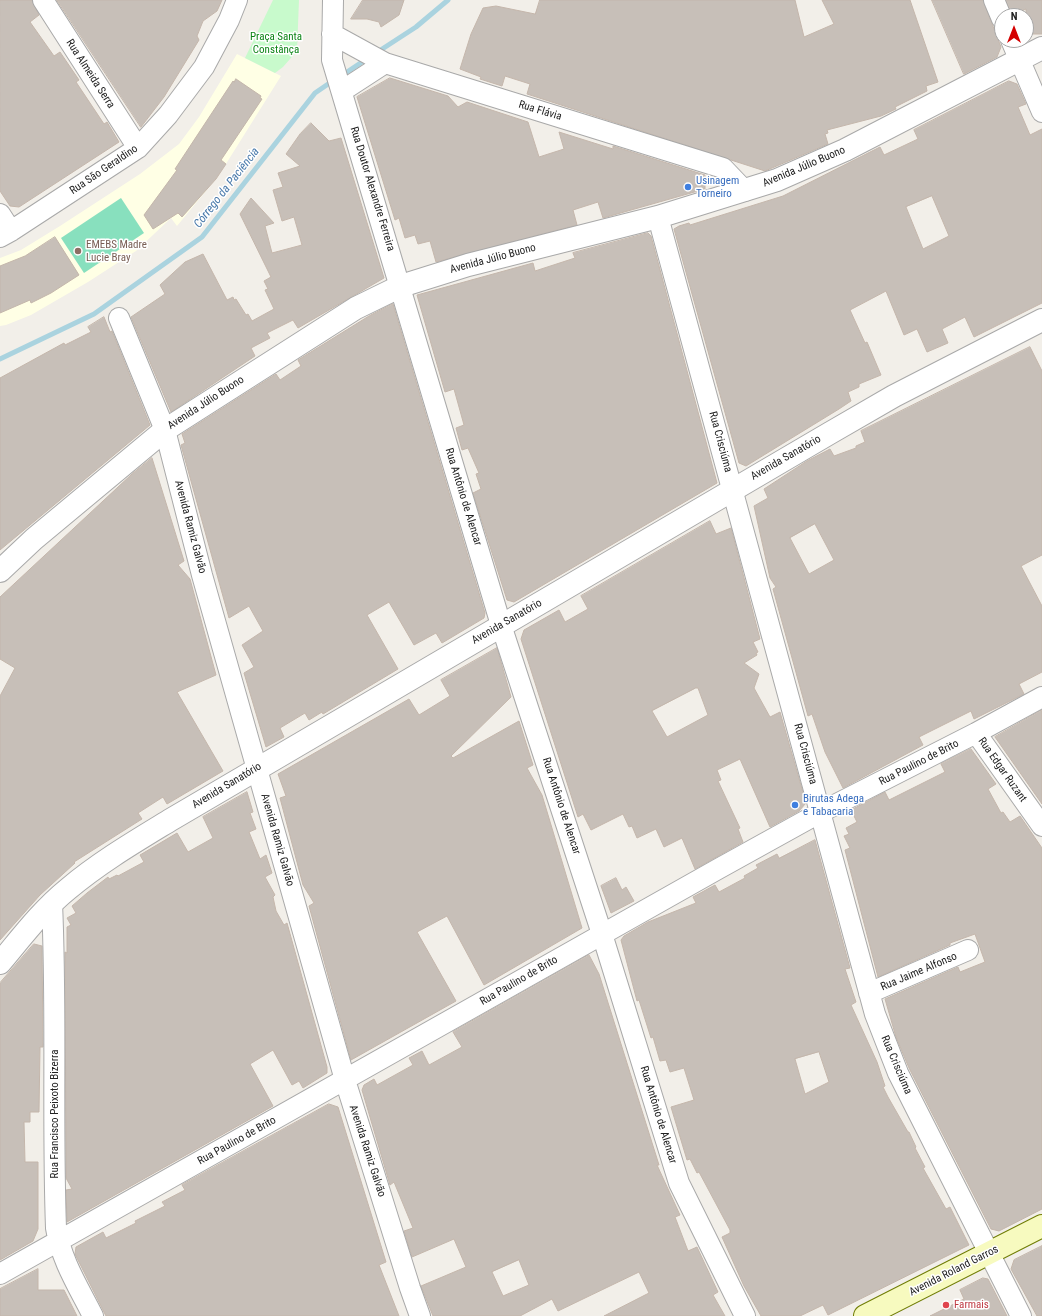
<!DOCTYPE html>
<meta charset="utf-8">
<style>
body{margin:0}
#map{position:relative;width:1042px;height:1316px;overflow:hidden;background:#f2efe9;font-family:"Roboto Condensed",sans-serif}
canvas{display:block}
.north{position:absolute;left:994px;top:8px;width:40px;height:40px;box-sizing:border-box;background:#fff;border:1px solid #a7a7a7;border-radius:50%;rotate:0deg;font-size:11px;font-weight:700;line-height:16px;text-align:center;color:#222}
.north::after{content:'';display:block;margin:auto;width:14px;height:18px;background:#d40000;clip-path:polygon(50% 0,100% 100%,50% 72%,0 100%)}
</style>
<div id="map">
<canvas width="1042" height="1316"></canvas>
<div class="north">N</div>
</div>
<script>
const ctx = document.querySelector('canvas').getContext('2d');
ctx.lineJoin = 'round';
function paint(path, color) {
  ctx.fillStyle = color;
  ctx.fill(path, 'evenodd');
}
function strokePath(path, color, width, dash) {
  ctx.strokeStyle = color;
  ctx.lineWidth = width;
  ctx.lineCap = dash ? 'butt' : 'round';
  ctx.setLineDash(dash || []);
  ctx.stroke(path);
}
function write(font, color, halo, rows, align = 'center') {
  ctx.font = font + ' "Roboto Condensed",sans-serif';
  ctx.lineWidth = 3;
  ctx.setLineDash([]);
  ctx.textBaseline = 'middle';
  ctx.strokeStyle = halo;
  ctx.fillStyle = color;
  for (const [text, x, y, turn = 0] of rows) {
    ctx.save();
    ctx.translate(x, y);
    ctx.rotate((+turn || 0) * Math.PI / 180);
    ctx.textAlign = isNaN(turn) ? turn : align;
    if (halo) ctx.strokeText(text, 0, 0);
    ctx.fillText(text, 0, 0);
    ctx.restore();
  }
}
paint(new Path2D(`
 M237,54L281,76L219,175L177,226L171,218L136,251L88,282L31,315L6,325L0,326V258L21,250L60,226L140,174L179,144L199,117Z`), '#ffffe5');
paint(new Path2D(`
 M273,0H299L297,51L283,67L275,73L245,58Z`), '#c8facc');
paint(new Path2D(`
 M121,198L144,233L84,273L61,238Z`), '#88e0be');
strokePath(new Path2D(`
 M376,53L416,27L448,0
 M341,76L368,58
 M0,359L94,314L202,237L315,93L334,80`), '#aad3df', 5);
const building = new Path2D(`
 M0,0H32L39,15L30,22L54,56L60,52L79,80L76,82L104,124L107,122L119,142L19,207L10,206L0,191Z
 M57,0H222L217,11L203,21L197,36L199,40L164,97L141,127Z
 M363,0H404L399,15L381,27L379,22L367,19H351Z
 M540,0H795L804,37L834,24L822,0H910L938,82L926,86L927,91L895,107L896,109L881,116L827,130L828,133L825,134L828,144L765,171L527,94L530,84L505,76L502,86L480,79L481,77L460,69L471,34L483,8L496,6L535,14Z
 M932,0H983L1001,47L997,57L964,74Z
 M1006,0H1042V34H1026V9L1013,15Z
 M390,78L448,96L458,107L467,102L528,122L539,157L564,149L559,132L613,149V146L705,175V189L603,218L598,202L573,210L577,225L436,262L430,241L418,244L415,235L405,238L399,218L395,220L357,97Z
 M236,79L261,96L260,98L262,99L221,160L226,164L216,179L182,217L178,213L153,229L144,215L177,170L175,169L233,81L234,82Z
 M1009,81L1017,84L1026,104L1018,107L1030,135L1042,129V303L974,337L965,317L942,329L948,343L927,352L917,329L904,335L886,291L850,310L865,343L867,342L881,375L859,384V387L848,392L851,401L839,409L746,466L739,463L674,229L679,226L689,223L690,225L783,196L880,147L884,155L918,139L914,130ZM932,196L949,236L923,249L906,207Z
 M311,123L329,141L341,138L384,278L298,328L293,320L267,333L270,338L251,348L255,356L171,412L131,317L165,294L160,285L185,262L203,254L227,300L233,297L234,300L236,299L246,315L248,314L252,321L274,309L265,290L268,289L264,281L271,277L240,214L251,198L274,223L265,226L272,253L302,245L294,217L282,221L273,190L283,187L278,173L300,166L286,154L300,134Z
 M648,233L651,236L717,483L514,602L507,600L473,493L481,489L476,474L479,473L468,448L462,450L456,428L464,425L454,389L445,392L417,295L533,263L535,271L575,258L573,253Z
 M55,237L79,275L51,293L31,303L30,300L0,313V266L25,256Z
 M393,304L456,516L485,613L484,618L442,643L436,633L414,645L389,602L367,615L398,669L323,714L322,712L309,720L305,713L280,728L284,737L266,747L244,673L254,667L242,645L263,631L249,606L229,618L181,445L185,443L182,434L276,374L280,380L301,366L298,360L369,316Z
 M104,317L110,332L112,331L150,425L0,550V378L64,343L65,345L91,332L88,327Z
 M1030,347L1042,371V555L1021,566L1042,606V672L1019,684L1024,694L974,719L971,711L919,737L923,745L843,788L825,752L812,714L808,716L773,589L776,587L770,578L754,506L768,498L764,489L807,461L830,449L834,456L856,448V446L865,442L861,431ZM815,524L834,560L809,574L790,538Z
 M152,458L184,561L178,565L190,579L216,675L177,692L223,771L167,804L163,797L138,813L142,819L74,862L75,863L40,895L0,940V696L15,668L0,659V597L132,474Z
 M710,521L716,534L731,528L760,639L753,642L758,652L756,653L757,655L744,663L759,674L754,688L770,717L780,712L806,803L799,811L770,827L740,759L717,770L721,780L718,781L740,828L738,829L743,842L695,869L682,838L664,847L656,829L637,838L632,826L629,827L623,814L591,830L583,814L578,817L521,639L524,630L559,610L565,622L588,609L581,596ZM696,688H698L708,715L667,737L652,711Z
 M497,648L511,697L451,756L453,758L519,721L533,765L527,768L542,795L582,928L484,985L447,916L417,932L456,1001L351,1060L309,906L314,903L303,885L280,798L286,796L278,774L409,699L419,715L450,696L441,680Z
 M1042,710V804L995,737Z
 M971,749L996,784L988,789L1001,813L1003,812L1010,822L1020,816L1042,848V1209L999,1231L991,1229L909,1068L896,1037L885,999L958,967L960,972L985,962L975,934L950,943V945L878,977L845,850L850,848L844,836L849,834L846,828L857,822L851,810L885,792L889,800L945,772L941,764Z
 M247,792L253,812L250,813L256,829L249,832L260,859L266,855L272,873L265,877L275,895L273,897L276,911L284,925L287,923L327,1067V1073L303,1088L299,1081L292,1085L273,1050L250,1064L273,1106L67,1222L66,1190L72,1189L66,1178L65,952L67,953V927L71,925L67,918L76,913L72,906L87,893L108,877L109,879L117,875L118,876L144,862L140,855L177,833L188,852L213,838L203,817Z
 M815,840L850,968L845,969L856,1002L851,1005L877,1062L885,1086L883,1087L888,1097L908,1132H909L916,1147L915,1148L925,1167L923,1168L946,1209L950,1207L969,1245L828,1315L823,1305L800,1316H761L744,1286L722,1237L730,1233V1230L699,1172L697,1173L690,1159L687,1160L671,1107L694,1100L684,1068L670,1072L666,1060L660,1061L653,1037L651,1038L639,1000L637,1001L621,940L624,936L648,922L696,903L693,897L715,885L719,892L745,878L744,876L758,868L756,865L777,854L779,858ZM819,1052L829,1082L805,1094L795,1059Z
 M616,878L622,890L626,887L634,901L611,913L601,886Z
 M34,944L42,946L43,1047H40L39,1112H30V1122H24L25,1162H38V1229L33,1241L0,1260V983Z
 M589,955L599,974L659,1165H657L680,1215L675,1217L688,1251L697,1247L718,1292L713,1295L725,1316H604L649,1293L639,1272L558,1311L552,1299L520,1316H433L421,1286L466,1267L454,1239L412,1257L404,1231L413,1228L394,1182L390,1185L362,1090L364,1085L374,1079L377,1085L413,1065L409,1058L422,1051L429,1065L462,1047L453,1032ZM519,1260L529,1285L503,1296L492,1272Z
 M329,1104L338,1107L386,1262L379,1265L399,1316H106L75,1254L76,1247L103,1232L106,1238L136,1223L135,1221L165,1206L162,1202L185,1190L182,1185Z
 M1042,1246V1316H1037L1011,1269L1014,1260Z
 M38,1269V1290H64L77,1316H0V1289Z
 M983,1278L988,1279L1007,1316H930L964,1299L960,1290Z`);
paint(building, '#c7bfb8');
strokePath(building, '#c4b6ab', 1);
const minor = new Path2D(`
 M43,0L138,148
 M333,0L332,60L501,625L602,934L679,1183L745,1316
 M994,0L1002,19
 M332,34L385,63L723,168L745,191
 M1011,40L1042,112
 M342,91L385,63
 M0,214L11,231
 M658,217L875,1014L898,1073L1021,1316
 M0,237L11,231L138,148L168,115L204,67L229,20L237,0
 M119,318L165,430L202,575L345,1080L410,1288L420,1316
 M976,733L1042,826
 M52,903C57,1012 52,1120 56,1228C61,1260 79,1288 93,1316
 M869,993L968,950
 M0,1274L718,869L821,812L976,733L1042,697`);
const tertiary = new Path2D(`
 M0,571L34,539L165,430L356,308L401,286L468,265L658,217L777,180L845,150L1042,48
 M0,963C21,938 42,910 68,889C100,862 136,841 172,819L830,433L894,396L1042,320`);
const secondary = new Path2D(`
 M865,1316L1042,1226`);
strokePath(minor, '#a9a9a9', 22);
strokePath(tertiary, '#a9a9a9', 24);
strokePath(secondary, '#707d05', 24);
strokePath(minor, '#fff', 20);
strokePath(tertiary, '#fff', 22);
strokePath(secondary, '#f7fabf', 22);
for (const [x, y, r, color] of [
 [688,187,4,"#3f7fe0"],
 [78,251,4,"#8d6e63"],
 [795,805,4,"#3f7fe0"],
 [946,1305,4,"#e0444e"]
]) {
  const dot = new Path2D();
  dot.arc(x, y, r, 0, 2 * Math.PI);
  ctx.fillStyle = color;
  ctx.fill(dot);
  strokePath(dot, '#fff', 1.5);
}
write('11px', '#0c8416', '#fff', [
 ["Praça Santa",276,37],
 ["Constânça",276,50]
]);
write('11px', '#222', '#fff', [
 ["Rua Almeida Serra",90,74,57],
 ["Rua Flávia",540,111,17],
 ["Avenida Júlio Buono",804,167,-23],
 ["Rua São Geraldino",104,170,-34],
 ["Rua Doutor Alexandre Ferreira",372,189,73],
 ["Avenida Júlio Buono",493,259,-15],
 ["Avenida Júlio Buono",206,403,-33],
 ["Rua Crisciúma",720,442,75],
 ["Avenida Sanatório",786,458,-30],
 ["Rua Antônio de Alencar",463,497,73],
 ["Avenida Ramiz Galvão",190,527,75],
 ["Avenida Sanatório",507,622,-30],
 ["Rua Crisciúma",805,754,75],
 ["Rua Paulino de Brito",919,763,-27],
 ["Rua Edgar Ruzant",1002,770,55],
 ["Avenida Sanatório",227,786,-31],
 ["Rua Antônio de Alencar",561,806,72],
 ["Avenida Ramiz Galvão",277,840,74],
 ["Rua Jaime Alfonso",919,972,-23],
 ["Rua Paulino de Brito",519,981,-30],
 ["Rua Crisciúma",896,1065,67],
 ["Rua Francisco Peixoto Bizerra",55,1114,-90],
 ["Rua Antônio de Alencar",658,1115,73],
 ["Rua Paulino de Brito",237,1141,-29],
 ["Avenida Ramiz Galvão",367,1151,72],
 ["Avenida Roland Garros",954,1271,-27]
]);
write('11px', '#366cbe', '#fff', [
 ["Usinagem",696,181],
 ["Torneiro",696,194],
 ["Birutas Adega",803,799],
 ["e Tabacaria",803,812]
], 'left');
write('11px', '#785e54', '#fff', [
 ["EMEBS Madre",86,245],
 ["Lucie Bray",86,258]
], 'left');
write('11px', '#be3a42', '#fff', [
 ["Farmais",954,1305]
], 'left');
write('italic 12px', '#4a7aab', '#fff', [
 ["Córrego da Paciência",227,188,-52]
]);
</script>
